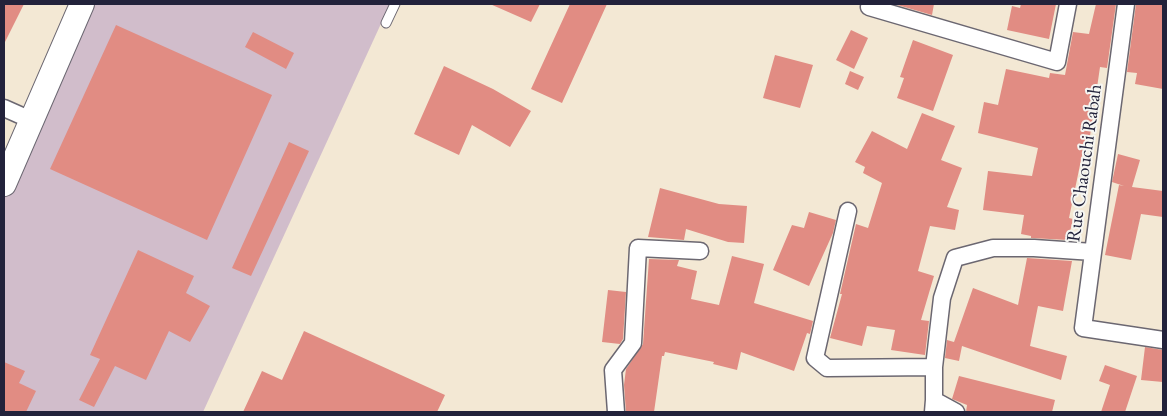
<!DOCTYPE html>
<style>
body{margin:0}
#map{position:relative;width:1167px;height:416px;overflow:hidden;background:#f3e8d4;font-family:"EB Garamond",serif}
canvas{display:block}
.frame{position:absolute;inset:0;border:5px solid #22223b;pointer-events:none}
</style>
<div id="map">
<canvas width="1167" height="416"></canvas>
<div class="frame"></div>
</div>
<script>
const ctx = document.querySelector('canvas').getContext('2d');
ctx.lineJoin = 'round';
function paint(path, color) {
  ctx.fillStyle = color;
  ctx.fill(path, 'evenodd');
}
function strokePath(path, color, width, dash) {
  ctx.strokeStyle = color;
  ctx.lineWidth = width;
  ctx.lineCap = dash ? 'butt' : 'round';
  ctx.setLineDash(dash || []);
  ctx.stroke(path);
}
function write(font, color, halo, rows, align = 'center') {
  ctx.font = font + ' "EB Garamond",serif';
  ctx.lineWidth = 4;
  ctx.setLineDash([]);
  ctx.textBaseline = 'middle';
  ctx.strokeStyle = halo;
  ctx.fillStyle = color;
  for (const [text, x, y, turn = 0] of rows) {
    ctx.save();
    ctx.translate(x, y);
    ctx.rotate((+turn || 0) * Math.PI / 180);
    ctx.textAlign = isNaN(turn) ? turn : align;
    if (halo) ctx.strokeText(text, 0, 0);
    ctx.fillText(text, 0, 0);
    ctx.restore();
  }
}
paint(new Path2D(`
 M89,4H390L203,412H4V192Z`), '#d1bdcb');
paint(new Path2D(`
 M4,4H24L4,44Z
 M490,4H540L531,22Z
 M570,4H607L562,103L531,89Z
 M894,4H934L932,15Z
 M1021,4H1056L1049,39L1007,30L1012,6L1020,8Z
 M1096,4H1116L1107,68L1100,67L1090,136H1086L1069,218L1073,219L1068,240L1031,238V236L1021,234L1024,215L983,210L988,171L1032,176L1038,148L978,133L984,102L998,105L1006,69L1049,78L1050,73L1065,75L1073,32L1089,34Z
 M1136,4H1163V89L1135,84L1137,73L1127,72Z
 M116,25L272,95L207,240L50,169Z
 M851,30L868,38L854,69L836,60Z
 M253,32L294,53L286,69L245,47Z
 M913,40L953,55L933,111L897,98L904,78L900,77Z
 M775,55L813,65L800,108L763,98Z
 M444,66L493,89L531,111L510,147L472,125L459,155L414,134Z
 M850,71L864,77L858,90L845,84Z
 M922,113L955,126L941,160L962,168L947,207L959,210L955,230L930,226L918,271L934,276L921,320L929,321L925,355L891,350L895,330L867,326L862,346L830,338L842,294H840L856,224L868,228L882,183L863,173L865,167L855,162L872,131L907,149Z
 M289,142L309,151L251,276L232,268Z
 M1118,154L1140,160L1132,187L1163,191V217L1141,214L1131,260L1105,255L1119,185L1124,186L1112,182Z
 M660,188L719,204L747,206L744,243L728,242L686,229L684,240L648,237Z
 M809,212L836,220L833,233L809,286L773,270L792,225L804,228Z
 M138,250L194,276L186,293L210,306L190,342L169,331L146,380L115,366L94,407L79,400L100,359L90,355Z
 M732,256L764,264L754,303L813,321L810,334L807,333L794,371L741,352L737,370L713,364L714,362L665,352L664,356H662L654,412H626L624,385L626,369L643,344L649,259L679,260L677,266L697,271L691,299L719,305Z
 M1027,258L1072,261L1063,311L1038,306L1030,346L1067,356L1061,380L962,346L959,361L945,358L947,340L954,342L973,288L1018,305Z
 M608,290L626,292L623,339L620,344L602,342Z
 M304,331L445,395L437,412H243L262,371L282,380Z
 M1145,347L1163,350V382L1141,380Z
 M4,362L25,371L19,383L36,391L26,412H4Z
 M1105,365L1137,376L1125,412H1101L1110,385L1099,381Z
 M959,376L1055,400L1052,412H966L967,405L952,399Z`), '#e18c83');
const service = new Path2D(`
 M386,23L395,4`);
const minor = new Path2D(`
 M1126,4L1083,328L1163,340
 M869,7L1057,62L1068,4
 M4,108L31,120
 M848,211L815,358L827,368L934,367V400
 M934,367L942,298L955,258L993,248H1034L1093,252
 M616,412L613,370L633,343L638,248L700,251
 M933,412L934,400L956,412`);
const secondary = new Path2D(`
 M4,184L82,4`);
strokePath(service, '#6b6771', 11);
strokePath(minor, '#6b6771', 19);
strokePath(secondary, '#6b6771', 26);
strokePath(service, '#fff', 9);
strokePath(minor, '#fff', 16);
strokePath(secondary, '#fff', 24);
write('19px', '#22223b', '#f6f6f2', [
 ["Rue Chaouchi Rabah",1085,163,-82]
]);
</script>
